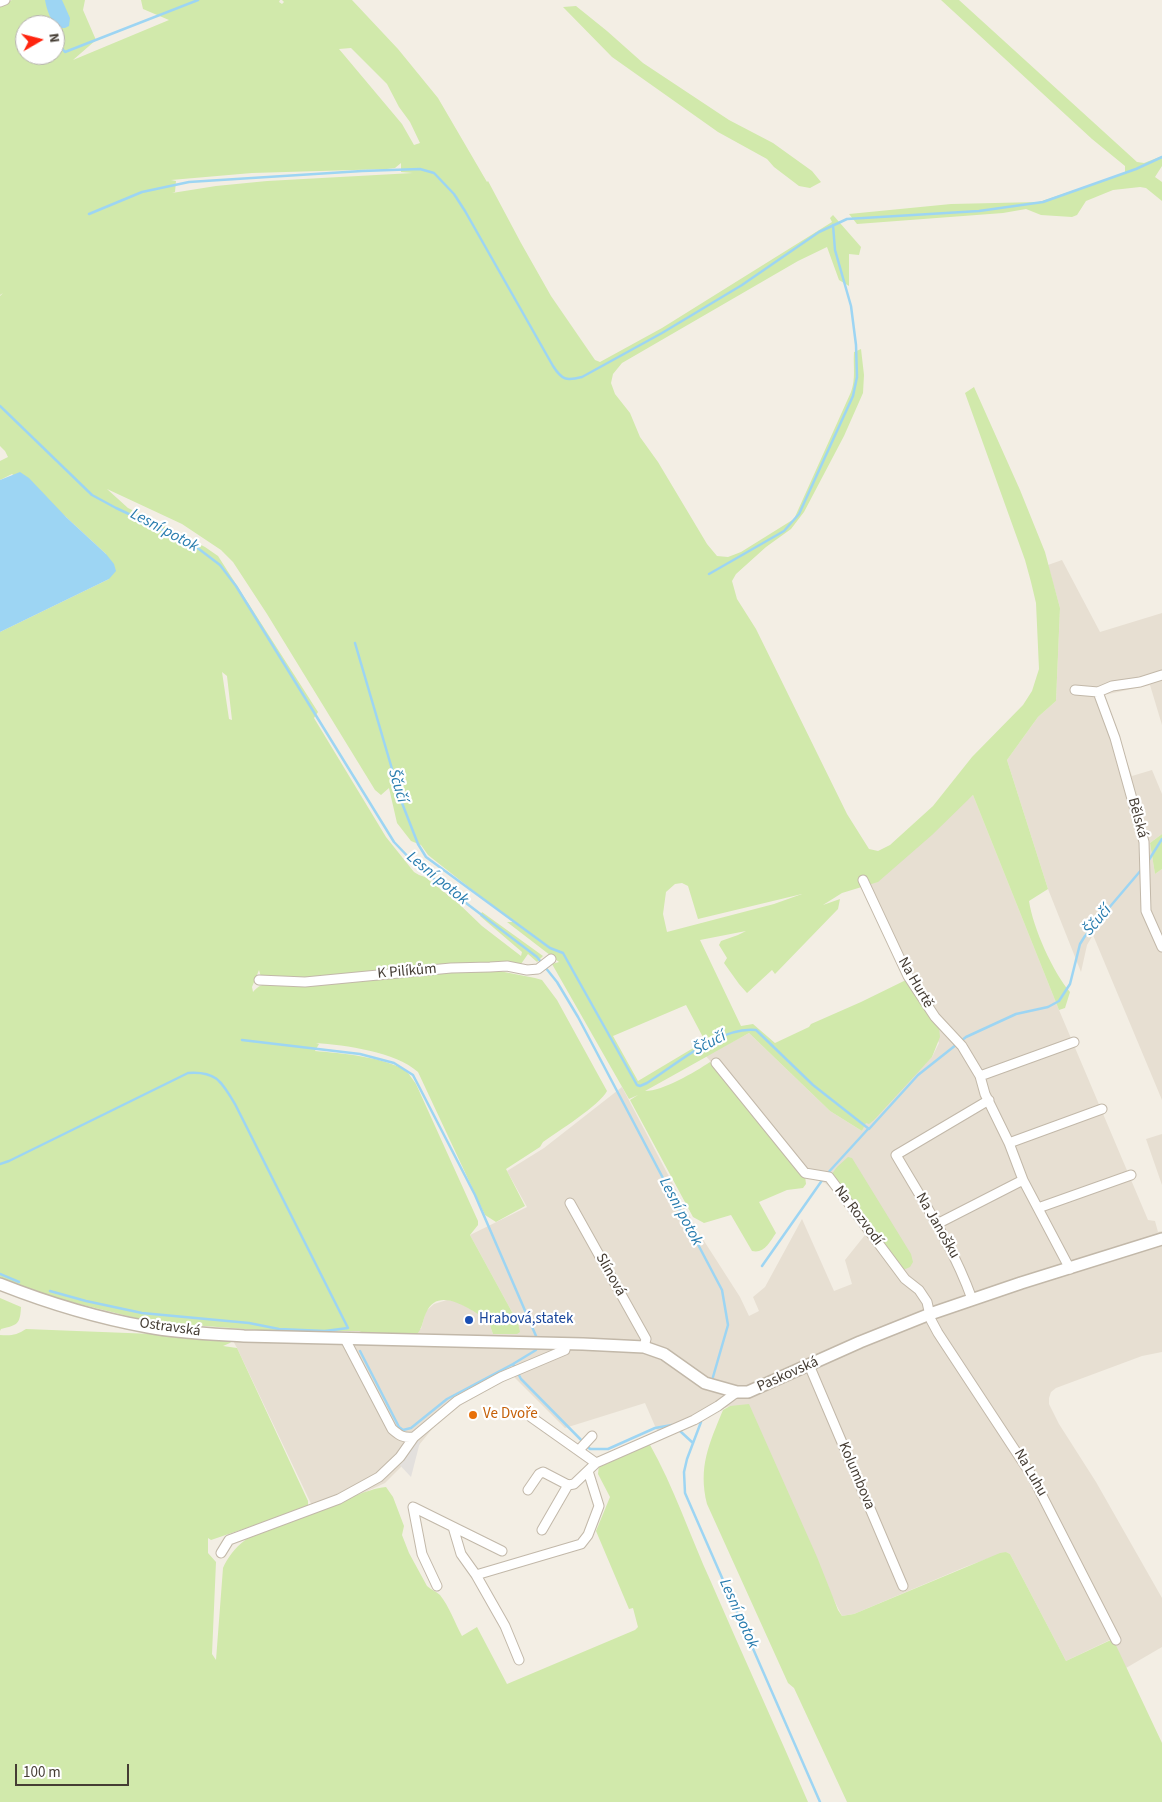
<!DOCTYPE html>
<meta charset="utf-8">
<style>
body{margin:0}
#map{position:relative;width:1162px;height:1802px;overflow:hidden;background:#f3eee4;font-family:"Source Sans 3",sans-serif}
canvas{display:block}
.north{position:absolute;left:15px;top:15px;width:50px;height:50px;box-sizing:border-box;background:#fff;border:1px solid #b5b1ae;border-radius:50%;rotate:82deg;font-size:14px;font-weight:700;line-height:20px;text-align:center;color:#453d34}
.north::after{content:'';display:block;margin:auto;width:18px;height:22px;background:#ff250f;clip-path:polygon(50% 0,100% 100%,50% 72%,0 100%)}
.scale{position:absolute;left:15px;top:1764px;width:114px;height:22px;box-sizing:border-box;border:2px solid #453d34;border-top:0;padding-left:6px;font-size:15px;line-height:18px;white-space:nowrap;color:#453d34;-webkit-text-stroke:4px #fff;paint-order:stroke}
</style>
<div id="map">
<canvas width="1162" height="1802"></canvas>
<div class="north">N</div>
<div class="scale">100 m</div>
</div>
<script>
const ctx = document.querySelector('canvas').getContext('2d');
ctx.lineJoin = 'round';
function paint(path, color) {
  ctx.fillStyle = color;
  ctx.fill(path, 'evenodd');
}
function strokePath(path, color, width, dash) {
  ctx.strokeStyle = color;
  ctx.lineWidth = width;
  ctx.lineCap = dash ? 'butt' : 'round';
  ctx.setLineDash(dash || []);
  ctx.stroke(path);
}
function write(font, color, halo, rows, align = 'center') {
  ctx.font = font + ' "Source Sans 3",sans-serif';
  ctx.lineWidth = 4.5;
  ctx.setLineDash([]);
  ctx.textBaseline = 'middle';
  ctx.strokeStyle = halo;
  ctx.fillStyle = color;
  for (const [text, x, y, turn = 0] of rows) {
    ctx.save();
    ctx.translate(x, y);
    ctx.rotate((+turn || 0) * Math.PI / 180);
    ctx.textAlign = isNaN(turn) ? turn : align;
    if (halo) ctx.strokeText(text, 0, 0);
    ctx.fillText(text, 0, 0);
    ctx.restore();
  }
}
paint(new Path2D(`
 M1062,560L1100,632L1162,613V725L1150,685L1104,695L1132,776L1152,770L1162,794V834L1150,843L1155,874L1162,869V1100L1093,935L1087,945L1081,972L1048,889L1007,760L1038,717L1056,701L1060,608L1048,565Z
 M973,795L1059,1010L1148,1220L1155,1221L1158,1232L1162,1231V1352L1142,1356L1056,1388L1051,1392L1049,1398V1404L1059,1424L1096,1482L1162,1598V1647L1126,1668L1112,1639L1066,1661L1010,1554L1006,1552L965,1567L854,1614L842,1616L736,1406H730L658,1433L645,1403L565,1428L513,1376L461,1405L437,1423L401,1467L385,1483L359,1495L315,1512L237,1348L226,1328L271,1331L345,1332L421,1329L426,1311L434,1304L447,1300L456,1301L472,1310L488,1320L493,1334H501L518,1323L470,1235L527,1207L507,1171L544,1148L622,1087L697,1230L740,1297L749,1316L759,1311L753,1297L765,1287L802,1219L834,1291L852,1284L845,1260L865,1235L833,1190L825,1183L806,1177L706,1056L749,1033L830,1111L862,1131L866,1122L932,1057L939,1043L862,887Z
 M1162,1134V1185L1146,1139Z`), '#e7dfd2');
paint(new Path2D(`
 M12,0H85L83,10L96,40L73,60L169,20L143,9L141,0H280L279,2L282,4L284,2L282,0H352L398,49L438,98L487,182L488,181L521,243L551,296L595,360L600,362L662,328L832,222L830,218L833,215L861,247L859,255L849,254V286L839,280L827,247L798,261L622,363L613,374L611,383L615,394L630,413L640,437L658,462L707,544L717,556L728,557L741,552L794,519L851,392C856,379 853,366 854,352L861,349L864,375L863,393L844,436L804,512L791,529L766,547L736,574L732,581L737,599L756,629L847,814L869,849L878,851L890,845L933,806L972,757L1023,705L1032,691L1039,669L1036,603L1031,582L1025,560L965,393L974,387L1020,490L1045,552L1060,608L1056,701L1038,717L1007,760L1048,889L1029,901C1033,928 1053,972 1070,992L1065,1008L1059,1010L973,795L932,835L878,882L842,893L823,905L840,899L838,909L775,974L772,970L747,993L739,984L724,963L727,958L719,945L721,941L738,935L746,931L700,940L741,1026L753,1024L775,1043L809,1027L811,1024L861,1002L908,979L939,1027L940,1037L932,1057L874,1120L869,1124L866,1123L862,1131L830,1111L749,1033C714,1052 680,1072 645,1091C663,1091 695,1072 710,1062L805,1176L806,1184L803,1188L787,1190L759,1202L776,1233C770,1242 764,1254 752,1251L731,1215L704,1223L693,1217L630,1100L638,1095L629,1099L552,964L559,962L507,922H513L428,855L421,845L411,841L397,823L389,788L381,795L375,790L267,614L233,562L221,550L182,524L107,489L128,508L205,547L218,556L318,712L314,718L386,837L414,872L419,875L425,877L458,903L482,926L521,956L522,952L480,916L482,912L543,956L537,962L528,954L521,964L480,963L306,980L261,977L259,970L252,987L253,992C260,984 265,983 276,984L277,986L281,984L489,969L535,978L542,980L557,1000L607,1091C600,1105 557,1132 543,1142L540,1147L506,1169L525,1206L496,1222L485,1215L418,1072C396,1052 345,1045 316,1043L319,1044L315,1051C339,1053 388,1057 407,1072C410,1075 413,1080 416,1084L478,1221V1225L470,1235L518,1323L520,1332L517,1334H493L488,1320C472,1311 438,1284 426,1313C422,1322 423,1328 416,1335L364,1333L359,1331H271L152,1322L47,1296L0,1277V632L109,579L106,554L66,517L12,474L0,480V461L8,457L5,451L0,446V296L3,293L0,295V5ZM25,25H55V55H25ZM351,48L387,84L399,107L410,122L420,143L414,145L402,124L339,49ZM401,163V172L413,173L267,181L216,186L172,193L175,192L176,181L171,180L252,173L387,169L395,168ZM222,672L227,676L232,720L229,719ZM682,883L688,886L698,919L802,894L774,904L667,932L663,914L666,892L675,884ZM686,1005L705,1041L638,1081L613,1036Z
 M941,0H959L1137,162L1144,163L1162,156V166L1155,177L1162,182V201L1146,188L1140,187L1113,190L1086,201L1077,215L1072,217L1041,215L1026,209L1003,213L857,224L849,214L951,204L1039,202L1125,173V166L1092,139Z
 M576,6L607,31L643,63L729,120L773,143L812,171L821,182L810,188L799,186L774,167L767,159L718,132L612,57L563,7Z
 M1162,834V869L1155,874L1150,843Z
 M848,1157L852,1158L911,1254L913,1262L910,1267L901,1271L831,1175L837,1167Z
 M0,1298L21,1307C20,1324 18,1325 1,1329L0,1331Z
 M26,1329L153,1334L232,1341L230,1343L223,1346L237,1348L308,1501V1507L211,1540L208,1538V1553L216,1562L212,1654L216,1660L223,1568C227,1558 236,1547 244,1541C263,1526 294,1521 317,1512C336,1504 366,1489 386,1487L393,1497L404,1526L402,1535L409,1553L427,1586C431,1590 436,1591 440,1595C449,1606 455,1623 462,1636L477,1627L507,1684L635,1630L638,1627L633,1608L629,1609L596,1531L610,1497L598,1474L599,1465L649,1443C674,1487 690,1536 711,1582C743,1656 776,1728 808,1802H0V1335C11,1336 17,1335 26,1329Z
 M749,1404L817,1557L838,1610L842,1616L854,1614L1000,1553L1006,1552L1010,1554L1066,1661L1113,1639L1162,1743V1802H847L794,1688L788,1683L707,1504C698,1467 709,1444 723,1410L730,1406Z`), '#d1e9ab');
paint(new Path2D(`
 M414,1437L420,1442L411,1477L396,1461Z`), '#e3e0dd');
paint(new Path2D(`
 M45,0H62L70,18L69,26L65,28H58C50,19 47,11 45,0Z
 M20,472L29,478L66,517L106,554L114,564L116,571L109,579L0,632V480Z`), '#9dd5f3');
strokePath(new Path2D(`
 M55,25L58,44L65,52L198,0
 M89,214L142,192L189,182L362,171L420,169L434,173L454,194L465,211L553,366C562,380 566,381 582,377L662,333L742,285L819,232L847,219L979,211L1043,202L1136,169L1162,157
 M0,406L92,495L116,508L191,543L220,565L236,586L394,842L416,865L537,957L557,982L578,1017L722,1290L728,1325L713,1377
 M709,574L784,531L799,514L853,396L857,377L856,345L851,306L835,250L833,225
 M355,643L402,803L418,844L426,857L550,948L563,953L637,1085L640,1086L647,1083C677,1064 720,1026 756,1030L813,1085L869,1129L918,1075L966,1037L1016,1014L1048,1007L1059,1001L1070,984L1080,944L1085,936L1142,869
 M1147,863L1162,839
 M242,1040L360,1054L394,1063L413,1075L475,1195L536,1336
 M0,1164L9,1161L188,1073C216,1071 221,1081 235,1104L348,1328L325,1331L279,1329L249,1323L142,1313L86,1301L50,1291
 M826,1175L868,1129
 M762,1266L823,1179
 M0,1274L19,1282
 M360,1351L399,1427L403,1430L411,1428L447,1399L513,1364L521,1379L590,1449H608L655,1428L672,1425
 M513,1364L536,1350
 M701,1422L687,1459L684,1472L685,1493L820,1802
 M680,1431L693,1443`), '#9dd5f3', 2.5);
const minor = new Path2D(`
 M0,2L5,0
 M1075,690L1098,692L1112,686L1140,682L1162,675
 M1098,692L1115,738L1144,842L1146,911L1162,947
 M863,880L908,976L935,1017L962,1046L980,1076L985,1094L1009,1143L1023,1180L1070,1269
 M259,980L305,982L451,968L490,967L507,966L527,970L538,969L551,959
 M716,1063L805,1173L829,1177L905,1279L919,1290L927,1302L931,1320L938,1333L1032,1476L1116,1640
 M980,1076L1074,1042
 M1009,1143L1102,1109
 M570,1203L646,1339L644,1347
 M1038,1208L1131,1175
 M937,1224L1023,1180
 M972,1299C953,1246 924,1203 896,1155L989,1100
 M345,1339L392,1429C400,1436 403,1438 414,1437L457,1401L501,1377L565,1350L566,1344
 M809,1365L903,1586
 M531,1417L596,1463
 M579,1450L592,1436
 M528,1490L539,1474L543,1472L568,1485
 M453,1527L461,1554L476,1575L505,1626L519,1660
 M542,1530L568,1485L574,1484L596,1463L694,1420L718,1406L737,1392
 M221,1553L229,1540L339,1499L379,1477L400,1457L414,1437
 M476,1575L581,1544L588,1535L599,1506L588,1471
 M437,1586L422,1554L413,1507L502,1551`);
const tertiary = new Path2D(`
 M0,1284C48,1303 98,1318 148,1327C180,1333 212,1334 244,1336L583,1344L644,1347L664,1354L705,1383L737,1392H748L860,1342L930,1314L1021,1283L1162,1239`);
strokePath(minor, '#c2b8a9', 11);
strokePath(tertiary, '#c2b8a9', 14);
strokePath(minor, '#fff', 9);
strokePath(tertiary, '#fff', 11);
for (const [x, y, r, color] of [
 [469,1320,5,"#1a4fb4"],
 [473,1415,5,"#e8710a"]
]) {
  const dot = new Path2D();
  dot.arc(x, y, r, 0, 2 * Math.PI);
  ctx.fillStyle = color;
  ctx.fill(dot);
  strokePath(dot, '#fff', 2);
}
write('15px', '#453d34', '#fff', [
 ["Bělská",1137,818,75],
 ["K Pilíkům",407,972,-5],
 ["Na Hurtě",915,983,60],
 ["Na Rozvodí",858,1216,53],
 ["Na Janošku",937,1226,60],
 ["Slínová",610,1275,61],
 ["Ostravská",170,1328,8],
 ["Paskovská",788,1375,-24],
 ["Na Luhu",1030,1473,60],
 ["Kolumbova",856,1476,67]
]);
write('15px', '#164399', '#fff', [
 ["Hrabová,statek",479,1320]
], 'left');
write('15px', '#c56008', '#fff', [
 ["Ve Dvoře",483,1415]
], 'left');
write('italic 16px', '#287cae', '#fff', [
 ["Lesní potok",164,531,28],
 ["Ščučí",397,786,73],
 ["Lesní potok",437,879,39],
 ["Ščučí",1098,921,-50],
 ["Ščučí",710,1044,-28],
 ["Lesní potok",680,1212,62],
 ["Lesní potok",738,1614,66]
]);
</script>
